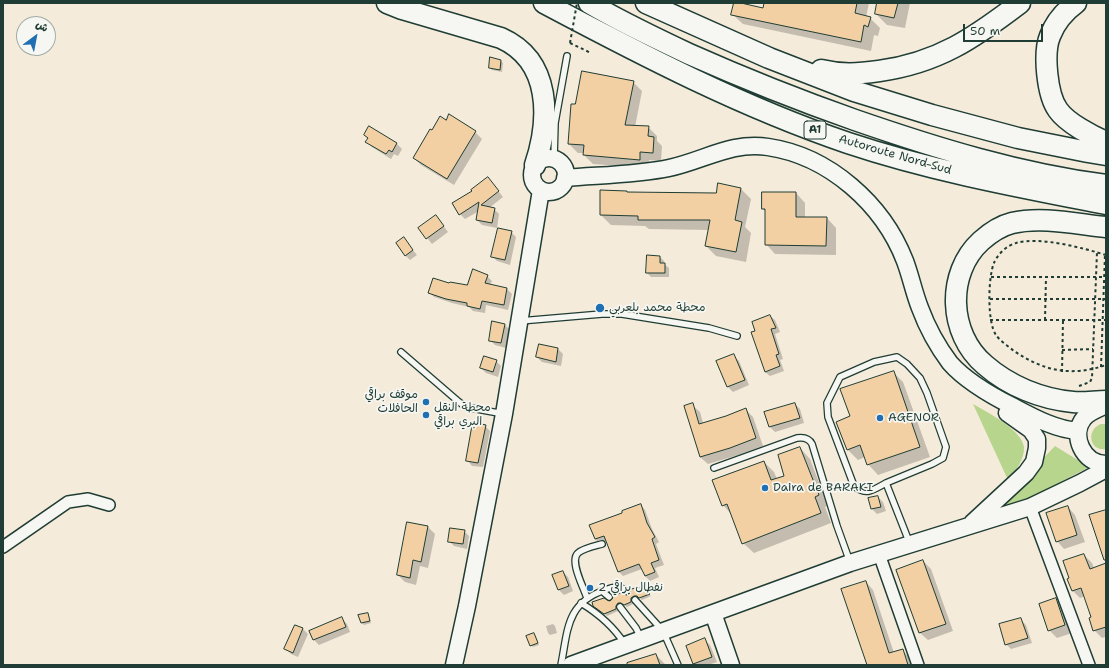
<!DOCTYPE html>
<meta charset="utf-8">
<style>
body{margin:0}
#map{position:relative;width:1109px;height:668px;overflow:hidden;background:#f5ebda;font-family:"Shantell Sans","Playpen Sans Arabic",sans-serif}
canvas{display:block}
.frame{position:absolute;inset:0;border:4px solid #1f3d34;pointer-events:none}
.north{position:absolute;left:16px;top:16px;width:40px;height:40px;box-sizing:border-box;background:#f6f6f2;border:1px solid #a0aca6;border-radius:50%;rotate:32deg;font-size:11px;font-weight:700;line-height:16px;text-align:center;color:#1f3d34}
.north::after{content:'';display:block;margin:auto;width:14px;height:18px;background:#1f6fb2;clip-path:polygon(50% 0,100% 100%,50% 72%,0 100%)}
.scale{position:absolute;left:963px;top:24px;width:80px;height:18px;box-sizing:border-box;border:2px solid #1f3d34;border-top:0;padding-left:5px;font-size:12px;line-height:14px;white-space:nowrap;color:#1f3d34;-webkit-text-stroke:3px #f6f6f2;paint-order:stroke}
</style>
<div id="map">
<canvas width="1109" height="668"></canvas>
<div class="frame"></div>
<div class="north">ش</div>
<div class="scale">50 m</div>
</div>
<script>
const ctx = document.querySelector('canvas').getContext('2d');
ctx.lineJoin = 'round';
function paint(path, color) {
  ctx.fillStyle = color;
  ctx.fill(path, 'evenodd');
}
function strokePath(path, color, width, dash) {
  ctx.strokeStyle = color;
  ctx.lineWidth = width;
  ctx.lineCap = dash ? 'butt' : 'round';
  ctx.setLineDash(dash || []);
  ctx.stroke(path);
}
function write(font, color, halo, rows, align = 'center') {
  ctx.font = font + ' "Shantell Sans","Playpen Sans Arabic",sans-serif';
  ctx.lineWidth = 3.5;
  ctx.setLineDash([]);
  ctx.textBaseline = 'middle';
  ctx.strokeStyle = halo;
  ctx.fillStyle = color;
  for (const [text, x, y, turn = 0] of rows) {
    ctx.save();
    ctx.translate(x, y);
    ctx.rotate((+turn || 0) * Math.PI / 180);
    ctx.textAlign = isNaN(turn) ? turn : align;
    if (halo) ctx.strokeText(text, 0, 0);
    ctx.fillText(text, 0, 0);
    ctx.restore();
  }
}
paint(new Path2D(`
 M973,404C987,412 1022,430 1024,447C1025,459 1015,472 1008,480Z
 M1101,424H1106V449C1089,452 1086,429 1101,424Z
 M1055,446L1089,467L1013,507H997Z`), '#b7d58d');
paint(new Path2D(`
 M735,3L771,10L773,3H869L866,17L870,18L880,28L878,36L874,35L871,51L743,24L732,14Z
 M878,3H910L905,28L887,25L876,14Z
 M501,61L503,63L502,72L492,70L490,68Z
 M633,82L642,91L635,127H648L657,136V141L662,146L661,161L649,160L648,168L593,164L584,155V153H578L569,144L576,105Z
 M446,121L475,132L482,139L454,185L421,165L414,158L433,132Z
 M369,128L397,144L402,149L398,156L394,154L391,159L372,147L367,142L368,139L365,135Z
 M488,178L503,197L489,208L494,209L499,214L497,228L482,225L477,220L479,211L465,219L460,214L473,191Z
 M719,184L741,189L751,199L745,227L751,233L746,262L716,256L706,246L709,230L649,229L645,226L611,225L601,215L717,194Z
 M796,193L805,203V218H827L836,228V255L775,254L766,244V212L763,209Z
 M436,216L448,232L432,244L419,228Z
 M511,232L516,237L510,265L497,261L492,256Z
 M404,239L417,255L410,260L405,255Z
 M660,257L664,261V264L669,268V277H651L647,273Z
 M487,276L492,281L490,285L507,289L512,294L508,310L486,305L485,313L473,311L469,307L452,303L434,297L429,292L450,285L467,286Z
 M770,316L775,320L780,332L775,334L783,359L780,360L784,371L770,376L765,372L753,333L756,332Z
 M505,325L510,330L506,348L495,345L490,340Z
 M558,349L563,354L561,366L542,362L537,357Z
 M734,356L739,361L749,385L733,392L728,387Z
 M496,361L501,366L498,377L486,373L481,368Z
 M893,372L903,382L930,457L878,475L868,464L865,457L858,460L848,450L851,417Z
 M795,404L800,409L804,423L775,432L770,427Z
 M692,405L700,412L703,423L726,417L745,409L753,417L763,446L738,455L708,464L700,457Z
 M485,426L490,431L483,467L472,466L467,460Z
 M800,448L810,459L828,506L825,507L831,523L754,553L743,543L732,515L723,505L764,462L774,472L777,479L786,476Z
 M878,497L883,502L886,511L877,514L872,509L869,499Z
 M641,505L645,510L652,529L659,542L656,544L664,565L655,568L659,577L650,581L645,576L642,569L623,576L618,571L607,541L600,544L595,539L624,513Z
 M1068,507L1075,515L1085,542L1064,549L1057,541Z
 M408,523L428,527L435,534L428,568L420,566L416,585L405,582L398,575Z
 M464,531L469,536L467,549L454,546L449,541Z
 M1084,555L1092,563L1094,568L1106,564V640L1105,637L1102,638L1094,630L1092,618L1085,596L1080,598L1073,591Z
 M923,561L931,569L953,631L928,640L920,633Z
 M563,572L568,577L573,591L564,595L559,590L554,576Z
 M866,582L873,590L894,653L902,650L910,658L912,665H868Z
 M638,588L651,596L642,600L640,598H636L633,601V604L627,607L624,605H620L618,608V611L607,616L597,608L628,596Z
 M1056,600L1064,607L1072,633L1057,638L1049,630Z
 M367,614L369,616L371,623L364,625L362,623L360,616Z
 M342,619L347,624L350,632L319,645L314,640Z
 M1021,620L1026,625L1032,643L1011,649L1006,644Z
 M553,624L555,626L557,633L550,635L548,633L546,626Z
 M295,626L303,629L308,634L298,657L291,654L286,649Z
 M534,634L536,636L539,645L533,647L531,645Z
 M705,640L710,645L717,662L708,665H695L694,664Z
 M656,655L666,665H625Z`), '#0003');
const building = new Path2D(`
 M734,3H741L763,8L764,3H857L855,13L871,17L868,27L864,25L861,42L731,15Z
 M877,3H898L894,18L875,14Z
 M490,57L501,60L500,70L489,68Z
 M582,71L634,81L625,125L649,126L648,136L654,137L653,153L640,152V160L583,155L584,145L568,144L571,104H575Z
 M449,114L476,131L447,179L413,158L430,129L432,130L440,116L446,120Z
 M369,126L397,143L392,152L389,150L386,154L365,142L368,138L364,135Z
 M488,177L499,191L481,205L495,208L492,223L476,220L479,202L459,215L452,203L472,191L471,190Z
 M718,183L741,188L735,220L742,222L736,252L705,246L710,220H638V216L600,215V190L627,191V192L716,193Z
 M762,192H796V217H827L826,246L765,245V209H762Z
 M436,215L444,226L426,239L418,228Z
 M498,228L512,231L505,260L491,257Z
 M404,237L413,250L405,256L396,243Z
 M647,255L660,256V263H665V273H646Z
 M473,269L488,275L485,283L507,288L504,305L482,301L480,309L467,306V303L446,299L428,293L433,278L449,283L450,282L467,285Z
 M770,315L776,328L771,329L779,354L776,355L780,366L765,372L751,332L755,331L752,322Z
 M492,321L505,324L501,343L489,341Z
 M539,344L558,348L556,362L536,357Z
 M734,354L745,380L727,387L716,361Z
 M484,356L497,360L493,372L480,368Z
 M894,371L920,447L867,465L860,445L847,450L836,422L850,416L840,389Z
 M693,403L699,424L726,416L746,408L756,438L730,448L700,457L684,406Z
 M795,403L800,418L769,427L764,412Z
 M473,422L486,425L478,463L466,461Z
 M800,447L819,495L815,497L821,513L742,544L727,504L722,506L712,480L764,461L771,480L784,476L778,455Z
 M878,496L881,507L871,509L868,498Z
 M641,504L647,523L655,537L652,539L659,560L651,563L655,572L645,576L639,564L618,572L604,536L595,539L589,525L622,513V511Z
 M1068,506L1077,535L1056,542L1046,513Z
 M1106,510V560H1104L1089,515Z
 M407,522L428,526L421,562L413,560L410,578L397,575Z
 M450,528L465,530L463,544L448,542Z
 M1084,554L1090,569L1106,563V627L1093,631L1089,618L1091,617L1081,588L1072,591L1067,579L1069,578L1063,561Z
 M923,560L946,624L919,633L896,570Z
 M563,571L569,586L558,590L552,575Z
 M866,581L889,653L903,649L908,665H867L841,589Z
 M639,587L650,594L639,598L637,596H634L631,598V602L624,605L621,603H618L616,606V609L604,614L593,606L592,602L604,598L610,601L612,599L613,595L621,593L627,595L630,593V590Z
 M1056,598L1065,625L1048,631L1039,604Z
 M368,613L370,621L361,623L358,615Z
 M342,617L346,627L313,640L309,631Z
 M1021,618L1028,638L1005,645L999,624Z
 M295,625L303,628L293,653L284,649Z
 M534,633L538,643L530,646L526,636Z
 M705,638L712,657L693,664L686,646Z
 M656,654L660,665H627V663Z`);
paint(building, '#f2d0a3');
strokePath(building, '#1f3d34', 1);
const lane = new Path2D(`
 M554,159L555,123L567,56
 M520,321L602,314H622L709,328L737,336
 M401,352L459,402L466,407L504,414
 M714,468L797,438C804,437 809,438 812,444L837,526L850,562
 M886,483C873,490 867,496 854,486L828,417L827,403L840,377L874,362L897,357L907,364L920,378L927,393L946,447L943,458L932,464L886,483L910,544
 M602,591L609,597
 M587,598C584,588 569,561 578,553C584,548 595,546 602,544
 M635,600L663,631L678,665
 M581,603C599,614 613,626 624,643
 M620,607L636,628L641,638
 M561,665C568,630 566,603 605,590C613,587 619,585 626,591`);
const street = new Path2D(`
 M1030,507L1089,665
 M3,547L68,502L88,499L109,505
 M879,554L918,665`);
const secondary = new Path2D(`
 M532 175a17 17 0 1 1 34 0a17 17 0 1 1-34 0Z
 M565,178C599,175 635,175 669,168C703,161 732,141 768,147C829,156 883,204 905,261C911,277 914,293 920,308C927,327 938,347 950,363C965,380 994,397 1014,407C1035,418 1055,429 1078,431
 M1106,405C1099,409 1090,411 1084,418C1070,435 1083,464 1106,464
 M972,523L1026,473L1034,462L1037,448V439L1031,430L1007,413
 M713,613L731,665
 M454,665L467,606L504,414L541,190
 M571,665L850,563L1030,507L1080,483L1106,469`);
const highway = new Path2D(`
 M387,3L402,9L501,38C552,61 550,120 535,165
 M544,3C642,55 742,107 848,143C932,171 1019,187 1106,204
 M589,3C621,22 655,38 689,54C743,78 798,100 855,120C936,148 1020,174 1106,185
 M646,3L769,58L854,91L932,115L1018,138L1088,152L1106,155
 M1076,3C1065,11 1055,23 1050,36C1043,53 1047,95 1058,110C1067,123 1092,136 1106,142
 M821,70C842,75 857,74 879,71C938,63 974,38 1020,3
 M1106,227C1076,224 1042,216 1012,223C1000,226 990,233 981,241C946,273 948,334 985,365C1009,386 1041,399 1073,402C1084,403 1095,401 1106,401`);
strokePath(lane, '#1f3d34', 8);
strokePath(street, '#1f3d34', 14);
strokePath(secondary, '#1f3d34', 19);
strokePath(highway, '#1f3d34', 23);
strokePath(new Path2D(`
 M570,43L591,53
 M1106,255C1083,248 1039,236 1016,243C1007,245 997,255 994,263C988,277 987,322 996,335C1000,341 1008,346 1014,351C1044,371 1071,377 1106,365
 M991,277H1106
 M990,299H1106
 M990,320H1106
 M1045,320L1046,277
 M1062,350L1093,349
 M1101,367L1105,254
 M1062,372L1063,320
 M1079,386L1090,382L1092,378L1097,252`), '#1f3d34', 2, [3, 3]);
strokePath(lane, '#f6f6f2', 5.5);
strokePath(street, '#f6f6f2', 11);
strokePath(secondary, '#f6f6f2', 16);
strokePath(highway, '#f6f6f2', 20);
strokePath(new Path2D(`
 M570,43L577,3`), '#1f3d34', 2, [3, 3]);
for (const [x, y, r, color] of [
 [600,308,5,"#1f6fb2"],
 [426,402,4,"#1f6fb2"],
 [426,415,4,"#1f6fb2"],
 [880,418,4,"#1f6fb2"],
 [765,488,4,"#1f6fb2"],
 [590,588,4,"#1f6fb2"]
]) {
  const dot = new Path2D();
  dot.arc(x, y, r, 0, 2 * Math.PI);
  ctx.fillStyle = color;
  ctx.fill(dot);
  strokePath(dot, '#f6f6f2', 1.5);
}
for (const [x, y, w] of [
 [815,130,22]
]) {
  const box = new Path2D();
  box.roundRect(x - w / 2, y - 9, w, 18, 3);
  ctx.fillStyle = '#f6f6f2';
  ctx.fill(box);
  strokePath(box, '#1f3d34', 1);
}
write('bold 11px', '#1f3d34', null, [
 ["A1",815,130]
]);
write('12px', '#1f3d34', '#f6f6f2', [
 ["Autoroute Nord-Sud",895,155,16]
]);
write('12px', '#1f3d34', '#f6f6f2', [
 ["محطة محمد بلعربي",609,308],
 ["موقف براقي",418,395,"right"],
 ["الحافلات",418,409,"right"],
 ["محطة النقل",434,408],
 ["البري براقي",434,422],
 ["AGENOR",888,418],
 ["Daira de BARAKI",773,488],
 ["نفطال براقي 2",598,588]
], 'left');
</script>
